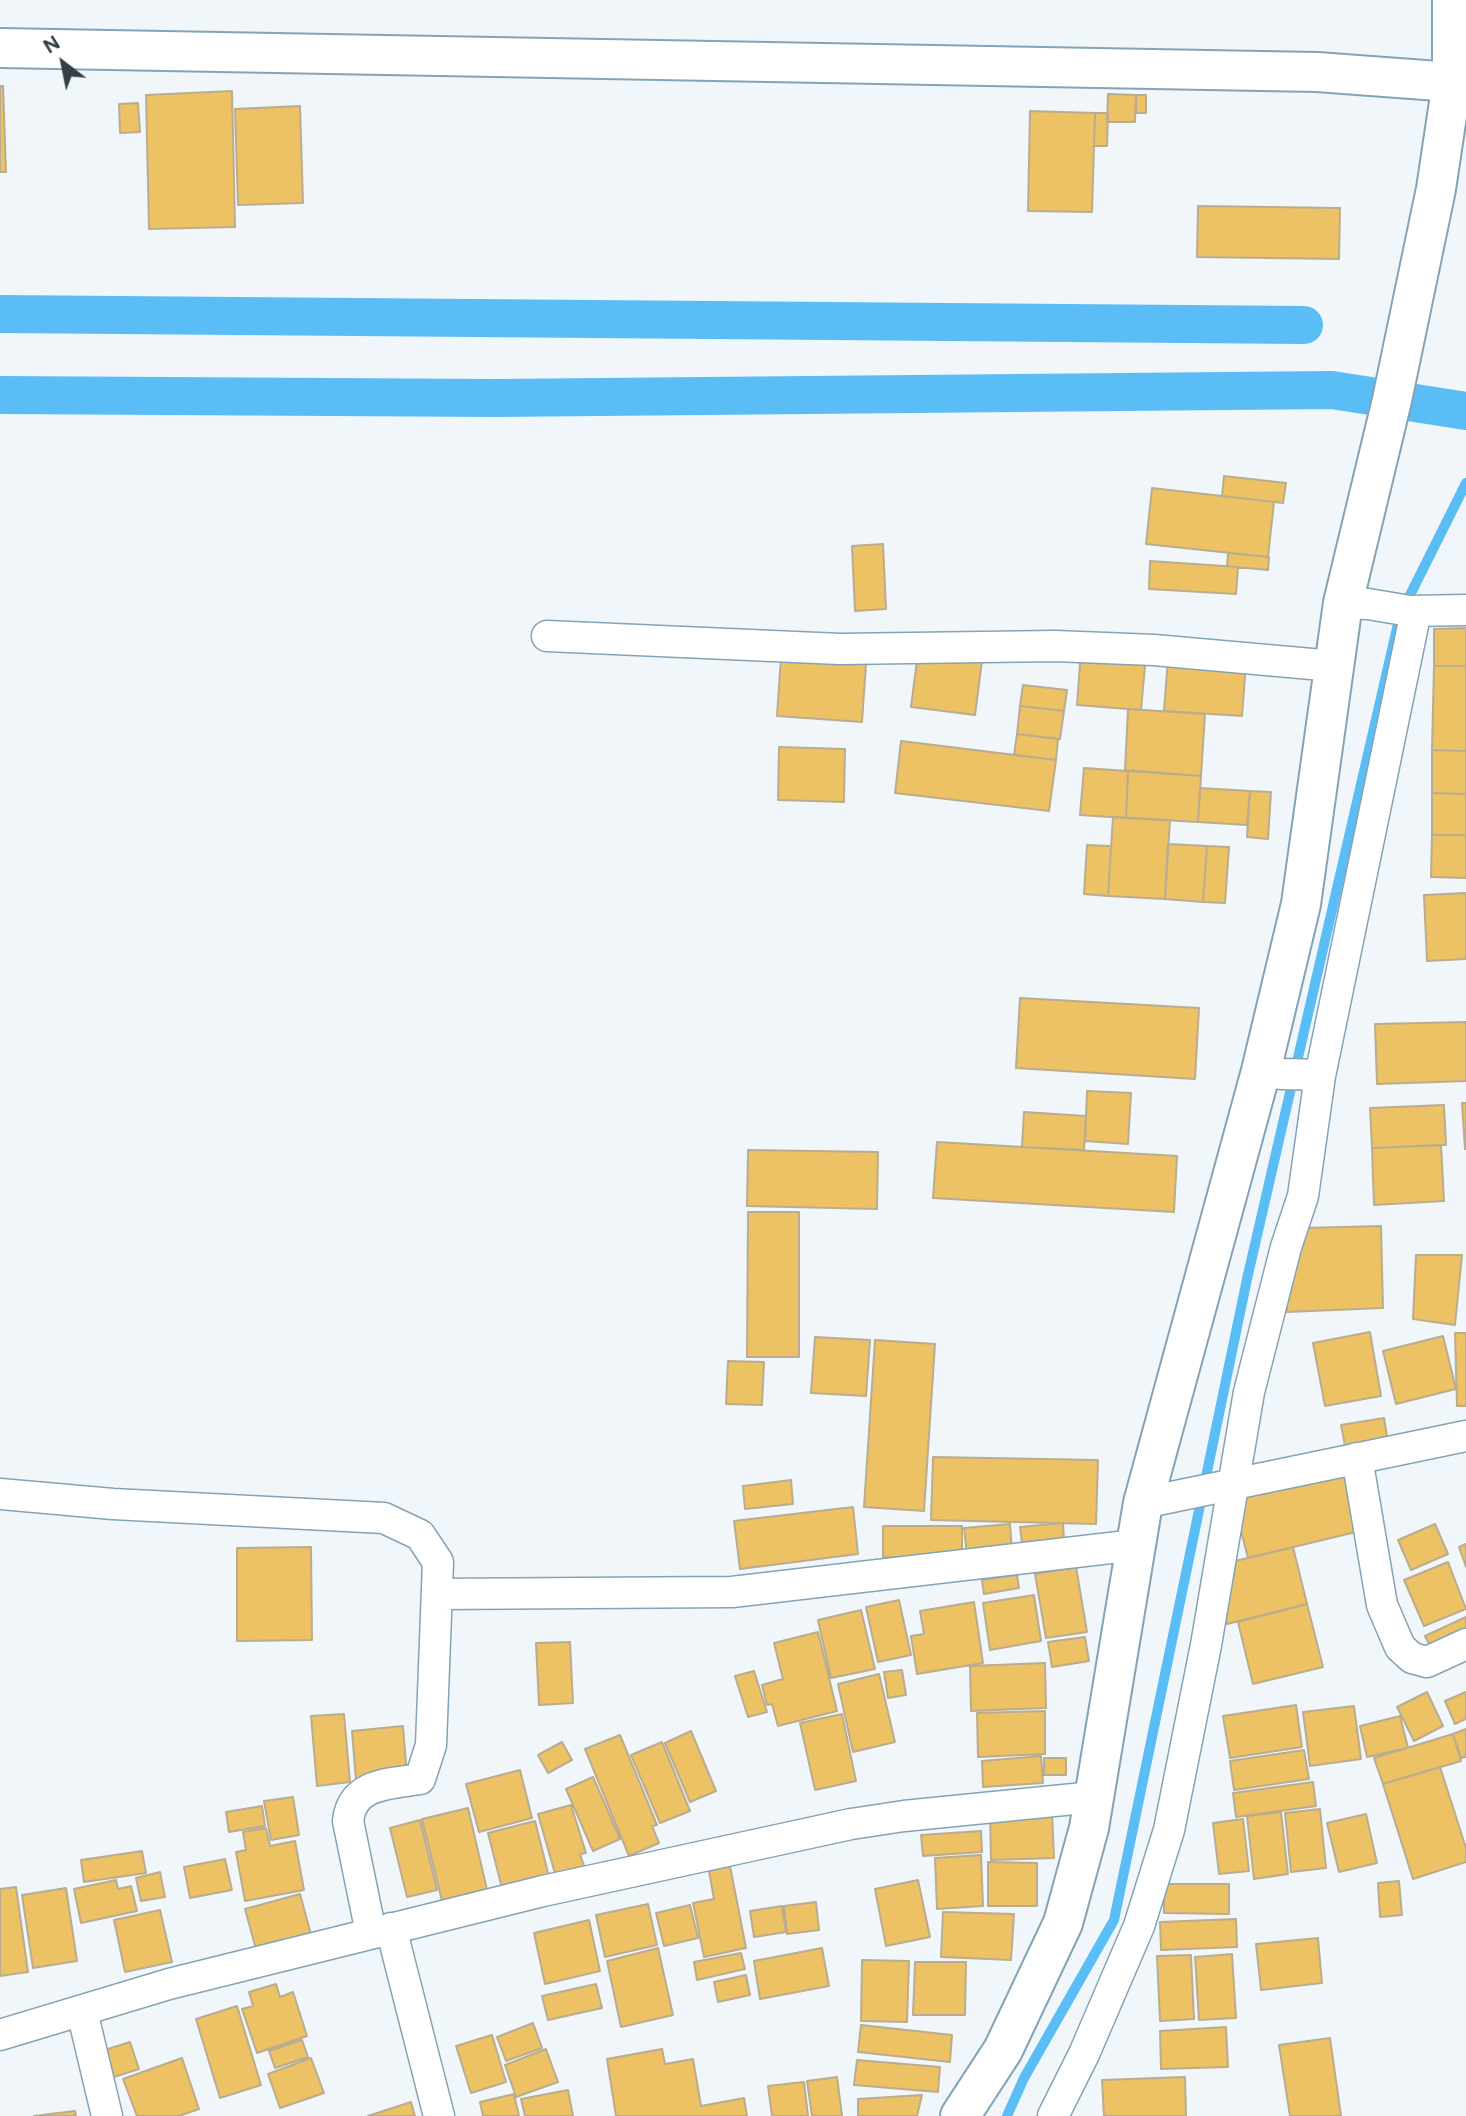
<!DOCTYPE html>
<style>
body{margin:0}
#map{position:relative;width:1466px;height:2116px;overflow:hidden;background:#f0f6fa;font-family:Figtree,sans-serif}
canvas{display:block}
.north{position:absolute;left:28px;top:28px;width:70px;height:70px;-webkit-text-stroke:5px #fff;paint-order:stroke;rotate:328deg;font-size:19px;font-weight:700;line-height:28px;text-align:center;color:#323f47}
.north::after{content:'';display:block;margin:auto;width:24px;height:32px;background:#323f47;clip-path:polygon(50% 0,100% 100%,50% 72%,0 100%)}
</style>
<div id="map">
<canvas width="1466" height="2116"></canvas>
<div class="north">N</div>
</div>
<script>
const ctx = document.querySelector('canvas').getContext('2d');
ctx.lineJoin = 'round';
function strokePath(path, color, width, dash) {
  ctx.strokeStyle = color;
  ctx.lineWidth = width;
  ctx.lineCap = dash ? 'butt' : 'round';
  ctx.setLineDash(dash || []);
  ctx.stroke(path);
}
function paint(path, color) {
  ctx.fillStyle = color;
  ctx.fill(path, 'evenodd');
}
strokePath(new Path2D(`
 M1007,2116L1024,2078L1114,1920L1247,1279L1400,615L1466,483`), '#5bbdf5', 10);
strokePath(new Path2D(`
 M0,314L1304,325
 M0,395L495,398L1332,390L1466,411`), '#5bbdf5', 38);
const building = new Path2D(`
 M0,86H3L6,172H0Z
 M232,91L235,227L149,229L146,95Z
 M1108,94L1136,95L1135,122H1107Z
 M1136,95H1146V113H1136Z
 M138,103L140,132L120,133L119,104Z
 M300,106L303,203L238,205L235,109Z
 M1030,111L1095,113L1092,212L1028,211Z
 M1095,113H1108L1107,146H1094Z
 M1198,206L1340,208L1339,259L1197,257Z
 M1224,476L1286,483L1283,503L1222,496Z
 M1152,488L1274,502L1268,557L1146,544Z
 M883,544L886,609L855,611L852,546Z
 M1228,553L1269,557L1268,570L1227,566Z
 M1150,561L1238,567L1236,594L1149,589Z
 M1466,628V666H1434V629Z
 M1081,650L1146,655L1141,710L1077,705Z
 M918,653L982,661L975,715L911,707Z
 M781,657L866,664L862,722L777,716Z
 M1168,658L1246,662L1242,716L1164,711Z
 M1434,666H1466V751L1432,750Z
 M1023,685L1067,690L1064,711L1020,706Z
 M1020,706L1064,711L1060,739L1017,734Z
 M1128,709L1205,714L1201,776L1125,770Z
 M1017,734L1058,739L1056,760L1014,755Z
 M901,741L1056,760L1049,811L895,793Z
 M779,747L845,749L844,802L778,800Z
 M1432,750L1466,751V794L1432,793Z
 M1084,768L1128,771L1126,818L1080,815Z
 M1128,771L1201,776L1198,822L1126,818Z
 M1200,788L1250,791L1247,825L1198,822Z
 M1250,791L1271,792L1268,839L1247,837Z
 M1432,793L1466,794V835H1432Z
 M1113,817L1170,820L1165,899L1108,896Z
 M1432,835H1466V878L1431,877Z
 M1168,844L1207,846L1203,902L1165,899Z
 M1087,845L1111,846L1108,896L1084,894Z
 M1207,846L1229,847L1225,903L1203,902Z
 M1466,893V959L1427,961L1424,895Z
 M1020,998L1199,1008L1195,1079L1016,1068Z
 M1466,1022V1081L1377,1084L1375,1024Z
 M1087,1091L1131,1093L1128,1144L1085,1141Z
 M1462,1103H1466V1149H1465Z
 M1444,1105L1446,1145L1372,1148L1370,1108Z
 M1024,1112L1086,1116L1084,1150L1022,1147Z
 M937,1142L1177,1156L1174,1212L933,1198Z
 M1441,1145L1444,1201L1374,1205L1372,1148Z
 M748,1150L878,1152L877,1209L747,1206Z
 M748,1212H799V1357H747Z
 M1381,1226L1383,1308L1287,1312V1287L1303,1228Z
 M1416,1255H1462L1455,1325L1413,1319Z
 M1370,1332L1381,1396L1325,1406L1313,1343Z
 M1455,1333H1466V1406H1457Z
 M1443,1336L1456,1389L1396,1404L1383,1351Z
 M815,1337L870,1340L866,1396L811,1393Z
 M875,1340L935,1344L924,1511L864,1507Z
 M728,1361L764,1362L762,1405L726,1404Z
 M1384,1418L1388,1443L1346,1451L1341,1425Z
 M933,1457L1098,1460L1096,1524L931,1520Z
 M1347,1476L1360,1531L1248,1558L1238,1520L1243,1502L1249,1495Z
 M791,1480L793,1504L745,1509L743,1486Z
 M853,1507L858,1554L740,1569L734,1521Z
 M1063,1523L1064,1540L1022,1543L1020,1527Z
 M1010,1524L1012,1551L967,1555L964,1528Z
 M1435,1524L1448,1554L1411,1570L1398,1540Z
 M883,1526H962V1558L883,1557Z
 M1466,1544V1567L1459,1547Z
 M311,1547L312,1640L237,1641V1548Z
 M1293,1547L1307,1604L1227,1624L1223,1609L1231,1562Z
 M1448,1562L1466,1609L1424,1626L1404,1580Z
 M1076,1567L1087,1632L1046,1638L1035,1574Z
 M1017,1575L1019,1588L984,1594L982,1580Z
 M1034,1595L1041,1641L990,1650L983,1603Z
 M899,1600L911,1655L878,1662L866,1607Z
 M974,1602L983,1663L917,1674L911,1636L924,1634L920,1611Z
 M1307,1604L1323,1667L1253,1684L1238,1622Z
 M861,1610L875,1669L831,1678L818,1620Z
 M1466,1617V1643L1435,1656L1425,1636Z
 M818,1632L837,1711L778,1726L772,1704L767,1705L762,1685L783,1679L774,1643Z
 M1085,1637L1089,1661L1052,1667L1048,1642Z
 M570,1642L573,1703L539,1705L536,1643Z
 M1045,1663L1046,1708L971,1711L970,1666Z
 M902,1670L906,1695L888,1698L884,1672Z
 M754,1671L767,1712L748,1717L735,1676Z
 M879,1674L895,1742L853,1752L838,1684Z
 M1427,1692L1443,1726L1414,1741L1397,1707Z
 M1466,1692V1719L1455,1724L1445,1701Z
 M1296,1705L1302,1747L1230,1758L1223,1716Z
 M1354,1706L1361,1759L1310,1766L1303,1712Z
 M1045,1711V1754L978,1757L977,1713Z
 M344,1714L350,1782L317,1786L311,1716Z
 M842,1714L856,1781L815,1790L800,1723Z
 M1400,1716L1408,1748L1367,1757L1360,1726Z
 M403,1726L407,1776L356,1781L352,1731Z
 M1466,1729V1757L1461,1758L1453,1734Z
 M691,1731L716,1791L690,1802L665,1743Z
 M1453,1734L1461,1761L1383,1784L1374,1758Z
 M620,1735L657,1825L652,1826L659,1843L629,1856L585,1749Z
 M562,1742L572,1760L548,1773L538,1755Z
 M662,1742L690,1811L660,1823L631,1755Z
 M1304,1750L1309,1779L1234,1790L1230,1761Z
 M1041,1756L1043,1783L983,1787L982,1761Z
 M1044,1758H1066V1775H1044Z
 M1440,1767L1466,1848V1862L1413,1879L1383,1784Z
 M520,1770L532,1818L479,1832L466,1784Z
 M593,1777L620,1839L593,1851L566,1789Z
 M1313,1782L1316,1806L1236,1817L1233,1793Z
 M293,1797L299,1835L271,1840L264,1801Z
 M571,1805L586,1853L580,1854L585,1869L556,1877L538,1814Z
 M262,1806L265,1826L229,1832L226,1812Z
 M468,1808L488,1894L443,1905L422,1819Z
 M1320,1809L1326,1868L1291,1872L1285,1813Z
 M1052,1811L1054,1858L991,1860L990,1813Z
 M1281,1812L1288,1874L1254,1879L1247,1816Z
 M1366,1814L1377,1863L1339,1872L1327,1823Z
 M1243,1819L1249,1871L1219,1874L1213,1823Z
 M420,1820L437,1890L407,1897L390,1828Z
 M535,1821L550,1881L503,1892L488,1833Z
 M266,1828L270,1846L295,1841L304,1890L245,1901L236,1852L246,1850L243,1832Z
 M981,1831L982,1852L923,1856L921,1835Z
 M142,1851L146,1873L84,1882L81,1860Z
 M981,1855L983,1906L937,1909L935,1858Z
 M225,1859L232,1890L190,1898L184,1867Z
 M988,1862L1037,1863V1906H988Z
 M730,1866L746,1948L704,1957L693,1903L714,1899L709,1871Z
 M160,1872L165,1897L141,1901L136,1878Z
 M116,1880L118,1889L131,1886L137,1911L81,1923L74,1889Z
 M918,1880L930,1937L886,1946L875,1889Z
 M1399,1881L1402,1915L1380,1917L1378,1883Z
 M1164,1884H1229V1914L1164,1913Z
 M16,1887L28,1972L0,1976V1889Z
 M66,1888L77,1961L33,1968L22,1895Z
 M300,1894L312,1938L257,1953L245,1909Z
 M816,1902L819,1930L787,1934L784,1906Z
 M648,1904L657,1945L605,1957L596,1915Z
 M690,1905L698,1938L664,1946L656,1913Z
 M782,1906L786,1932L754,1937L750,1911Z
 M160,1910L172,1962L125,1972L114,1920Z
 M943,1912L1014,1914L1011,1960L941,1957Z
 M1236,1919L1237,1947L1161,1950L1160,1922Z
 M589,1920L600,1971L545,1984L534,1933Z
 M1318,1938L1322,1983L1261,1990L1256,1944Z
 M658,1948L673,2015L621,2027L607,1961Z
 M822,1948L829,1986L760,1999L754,1961Z
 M741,1953L745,1969L697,1980L694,1962Z
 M1232,1954L1236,2018L1199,2020L1195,1957Z
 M1191,1955L1194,2019L1160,2021L1157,1956Z
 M862,1960L909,1961L907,2022L861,2021Z
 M915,1962H966L965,2015H913Z
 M746,1975L750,1995L718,2002L714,1982Z
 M276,1984L280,1997L293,1992L307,2036L257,2053L242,2009L253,2006L249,1992Z
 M596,1984L602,2008L548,2020L542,1996Z
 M237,2006L261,2085L220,2098L196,2019Z
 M533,2023L542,2048L506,2061L497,2037Z
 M861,2025L952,2035L950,2062L858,2052Z
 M1226,2027L1228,2067L1161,2069L1160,2031Z
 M492,2035L506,2082L471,2093L456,2046Z
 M1330,2038L1341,2116H1290L1279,2045Z
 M302,2040L308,2057L275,2068L269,2051Z
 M130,2042L139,2069L114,2077L105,2050Z
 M546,2049L558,2082L516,2097L505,2065Z
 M662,2049L665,2064L693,2059L701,2106L744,2098L747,2116H616L607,2059Z
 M182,2058L199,2109L179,2116H137L123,2079Z
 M311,2058L324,2093L280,2108L268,2074Z
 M857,2060L940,2067L938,2092L854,2085Z
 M837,2077L842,2116H812L807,2081Z
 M1185,2077L1186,2116H1104L1102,2080Z
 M804,2082L808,2116H772L768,2086Z
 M568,2090L573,2116H525L521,2099Z
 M514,2094L519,2116H483L480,2102Z
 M922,2095L917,2116H858V2099Z
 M411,2102L415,2116H368Z
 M75,2111L76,2116H34Z`);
paint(building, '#ecc264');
strokePath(building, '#baac8f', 2);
const minor = new Path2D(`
 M1343,603L1368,604L1410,611L1466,610
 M547,636L840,649L1055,646L1154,650L1334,666
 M1320,1076L1416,611
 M1357,1458L1382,1605L1400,1647L1412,1658L1427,1662L1466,1644
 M0,1494L113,1504L384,1518L420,1535L438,1562L431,1745L420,1779C389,1784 352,1783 348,1821L371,1933
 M1143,1503L1466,1436
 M437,1594L732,1592L1136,1545
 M391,1928L439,2116
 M82,2011L107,2116
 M0,2035L169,1984L543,1891L851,1824L904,1816L1094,1797
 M1053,2116L1084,2054L1139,1926L1169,1830L1206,1645L1249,1392L1286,1247L1303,1196L1320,1076C1300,1072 1280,1077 1261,1071`);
const tertiary = new Path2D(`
 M0,48L1317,72L1452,82`);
const secondary = new Path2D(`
 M960,2116L1003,2050L1063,1923L1089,1828L1143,1503L1261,1071L1301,904L1343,603L1392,400L1436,189L1452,82V0`);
strokePath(minor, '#85a3b6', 33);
strokePath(tertiary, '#85a3b6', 42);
strokePath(secondary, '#85a3b6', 42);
strokePath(minor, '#fff', 30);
strokePath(tertiary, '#fff', 38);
strokePath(secondary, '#fff', 38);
</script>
